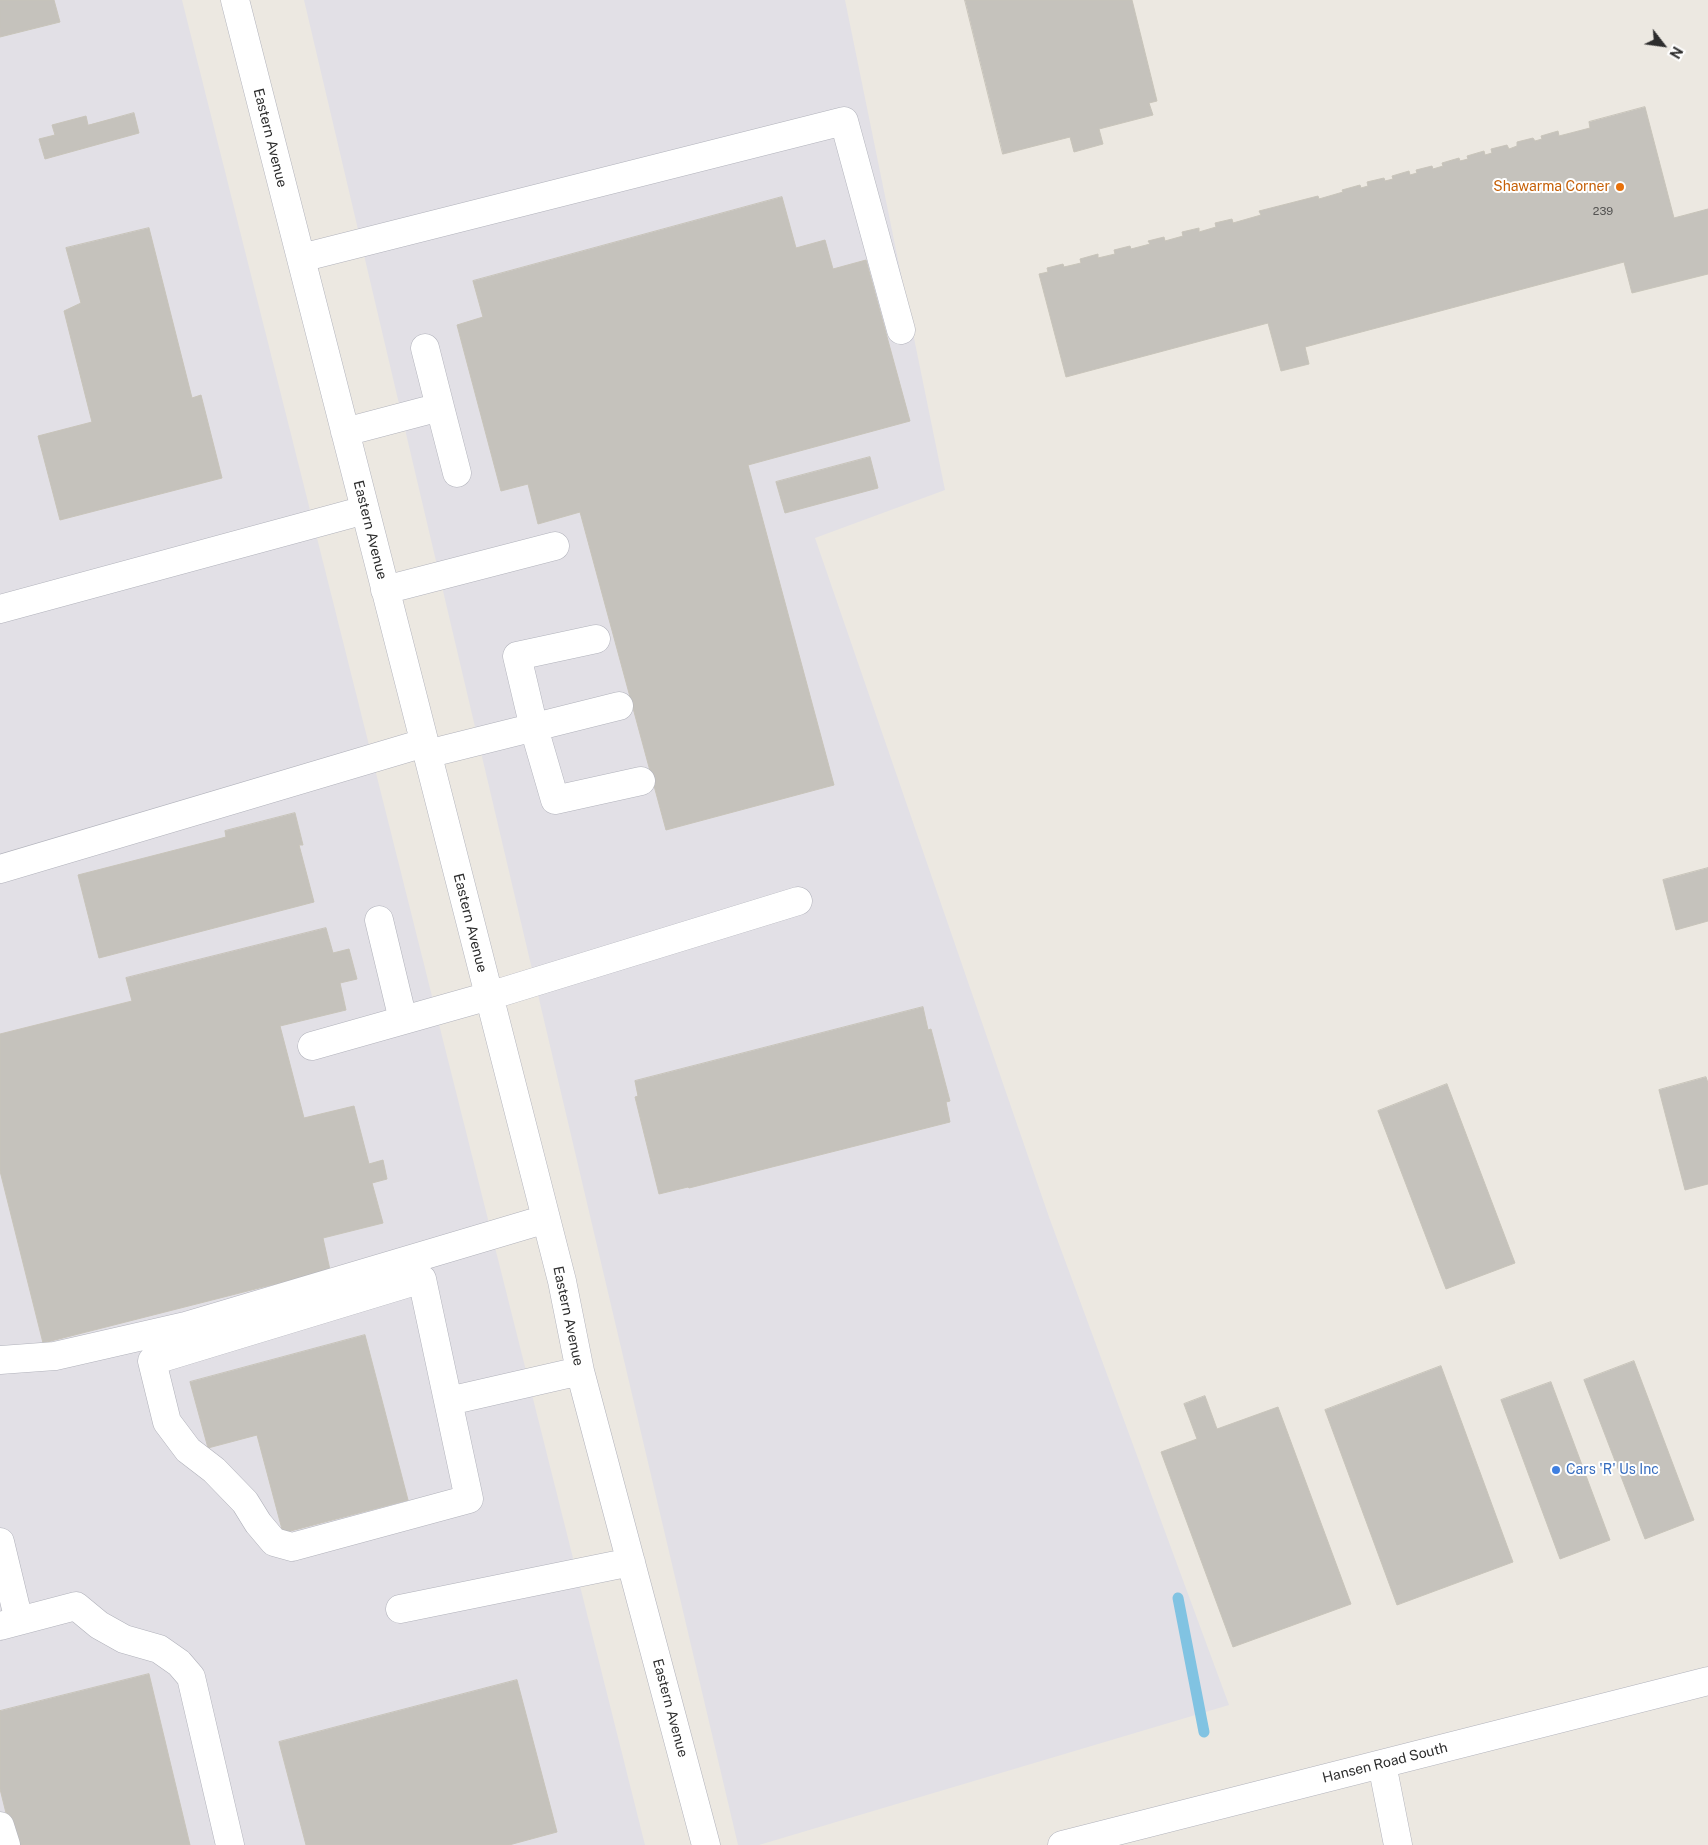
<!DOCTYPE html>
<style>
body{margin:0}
#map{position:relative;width:1708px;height:1845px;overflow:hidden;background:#ece8e1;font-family:"Public Sans",sans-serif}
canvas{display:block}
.north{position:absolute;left:1638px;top:20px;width:50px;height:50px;-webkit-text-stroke:4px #fff;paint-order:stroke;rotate:120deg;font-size:14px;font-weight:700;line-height:20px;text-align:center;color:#2d2d2d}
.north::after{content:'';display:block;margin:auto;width:18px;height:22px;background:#2d2d2d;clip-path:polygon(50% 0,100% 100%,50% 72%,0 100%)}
</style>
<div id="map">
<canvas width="1708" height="1845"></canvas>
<div class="north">N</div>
</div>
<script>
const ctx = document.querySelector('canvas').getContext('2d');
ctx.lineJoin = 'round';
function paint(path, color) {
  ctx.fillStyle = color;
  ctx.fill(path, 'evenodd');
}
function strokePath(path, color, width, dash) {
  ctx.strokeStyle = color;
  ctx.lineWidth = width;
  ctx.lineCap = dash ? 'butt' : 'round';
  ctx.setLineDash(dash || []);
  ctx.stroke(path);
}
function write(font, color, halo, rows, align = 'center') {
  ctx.font = font + ' "Public Sans",sans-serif';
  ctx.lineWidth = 4;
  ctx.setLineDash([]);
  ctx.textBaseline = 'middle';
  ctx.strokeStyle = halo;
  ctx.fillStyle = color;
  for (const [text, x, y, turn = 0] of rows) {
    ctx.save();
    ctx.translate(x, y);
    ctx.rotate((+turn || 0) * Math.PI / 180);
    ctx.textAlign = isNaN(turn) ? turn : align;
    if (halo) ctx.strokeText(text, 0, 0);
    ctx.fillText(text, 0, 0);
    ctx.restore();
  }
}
paint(new Path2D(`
 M0,0H182L645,1845H0Z
 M304,0H845L945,490L815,538L1049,1217L1229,1705L759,1845H738Z`), '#e2e0e6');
strokePath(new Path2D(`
 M1178,1598L1204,1732`), '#81c3e2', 11);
const building = new Path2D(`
 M0,0H54L60,22L0,37Z
 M965,0H1132L1157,101L1149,103L1153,115L1099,129L1103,144L1074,152L1070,137L1003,154Z
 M1645,107L1674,218L1708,209V274L1632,293L1624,262L1305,347L1309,364L1281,371L1268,323L1066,377L1039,274L1048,272L1047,268L1063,264L1064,267L1081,263L1080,259L1098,254V258L1115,254L1114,250L1130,246L1131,249L1150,244L1148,241L1164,237L1165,241L1183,236L1182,232L1199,228V232L1216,227L1215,223L1232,219L1233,223L1261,215L1259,211L1318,196L1319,199L1343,192L1342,190L1360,185L1361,188L1368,186L1367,182L1384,178L1385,181L1393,179L1392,176L1409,171L1410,175L1417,173L1416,170L1432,166L1433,169L1443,166L1442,163L1459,158L1460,161L1468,159L1467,156L1484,151L1485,155L1492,153L1491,149L1507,145L1509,149L1517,146V142L1533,138L1535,141L1542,139L1541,136L1558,131L1559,136L1590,128L1589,122Z
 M134,113L139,133L45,159L39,139L55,135L52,125L86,116L88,125Z
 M782,197L796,248L825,240L833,269L866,260L910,421L748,465L834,785L666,830L580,512L538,524L528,484L501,491L457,325L483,317L473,281Z
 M149,228L192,398L201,395L222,478L60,520L38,436L92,422L64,311L81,303L66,248Z
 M870,457L878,488L785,513L776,482Z
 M295,813L303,845H299L314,902L99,958L78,875L226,837L225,831Z
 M1708,868V921L1676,930L1663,880Z
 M326,928L333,953L349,949L357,979L340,983L346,1010L280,1026L304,1118L354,1106L369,1164L383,1160L387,1179L372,1183L383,1223L323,1238L330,1270L43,1343L0,1171V1034L132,1001L126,978Z
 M923,1007L928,1030L931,1029L950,1101L946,1102L950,1122L689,1188L688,1187L659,1194L635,1097L638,1096L635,1081Z
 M1706,1077L1708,1083V1184L1685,1190L1659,1090Z
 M1447,1084L1515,1263L1446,1289L1378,1111Z
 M365,1335L408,1500L283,1533L257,1435L208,1448L190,1382Z
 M1634,1361L1694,1520L1645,1539L1584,1380Z
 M1441,1366L1513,1562L1397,1605L1325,1410Z
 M1551,1382L1610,1540L1560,1559L1501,1400Z
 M1205,1396L1217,1429L1278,1407L1351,1604L1233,1647L1161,1452L1197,1439L1184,1404Z
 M149,1674L190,1845H14L0,1789V1711Z
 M517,1680L557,1832L509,1845H306L279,1742Z`);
paint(building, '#c5c2bc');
strokePath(building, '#c8c4ba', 1);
const minor = new Path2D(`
 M235,0L562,1281L580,1371L706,1845
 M301,258L844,121L901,330
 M440,407L457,473
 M345,432L440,407L425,348
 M385,590L555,546
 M0,609L365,510
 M596,639L517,656L534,728L555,800L641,781
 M427,754L619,706
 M0,869L424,743
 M379,920L403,1020
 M312,1046L489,996L798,901
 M422,1279L469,1499L292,1547L274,1542L258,1523L245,1502L214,1470L188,1450L167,1422L152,1361Z
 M0,1360L55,1356L186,1326L546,1219
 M449,1401L580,1371
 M0,1542L19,1621
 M400,1609L631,1562
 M0,1626L76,1606L99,1625L124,1639L159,1649L179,1663L191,1677L230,1845
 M1382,1764L1398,1845
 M0,1826L6,1845
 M1062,1845L1708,1681`);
strokePath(minor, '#b1b2bb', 29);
strokePath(minor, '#fff', 28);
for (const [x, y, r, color] of [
 [1620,187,5,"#e8710a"],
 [1556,1470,5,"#3f7fe0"]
]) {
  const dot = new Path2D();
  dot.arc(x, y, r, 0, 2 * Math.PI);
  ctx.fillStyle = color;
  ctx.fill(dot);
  strokePath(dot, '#fff', 2);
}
write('11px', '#535251', null, [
 ["239",1603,212]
]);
write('14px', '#2d2d2d', '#fff', [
 ["Eastern Avenue",270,138,76],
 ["Eastern Avenue",370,530,76],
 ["Eastern Avenue",470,923,76],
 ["Eastern Avenue",568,1316,78],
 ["Eastern Avenue",670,1708,75],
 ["Hansen Road South",1385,1763,-14]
]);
write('14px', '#c56008', '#fff', [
 ["Shawarma Corner",1610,187]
], 'right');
write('14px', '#366cbe', '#fff', [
 ["Cars 'R' Us Inc",1566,1470]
], 'left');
</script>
